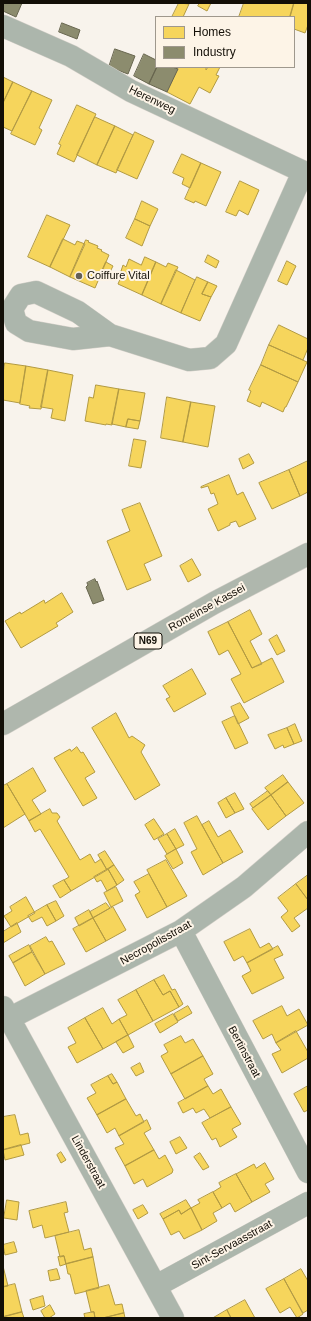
<!DOCTYPE html>
<style>
body{margin:0}
#map{position:relative;width:311px;height:1321px;overflow:hidden;background:#f8f3ec;font-family:Arial,sans-serif}
canvas{display:block}
.frame{position:absolute;inset:0;border:4px solid #130f07;pointer-events:none}
.legend{position:absolute;left:155px;top:16px;width:140px;height:52px;box-sizing:border-box;background:#fdf4e7;border:1px solid #9f988d;margin:0;padding:5px 7px;list-style:none;font-size:12px;color:#130f07}
.legend li{display:flex;align-items:center;gap:8px;height:20px}
.legend b{width:20px;border:1px solid #9f988d}
</style>
<div id="map">
<canvas width="311" height="1321"></canvas>
<div class="frame"></div>
<ul class="legend">
<li><b style="height:11px;background:#f6d55c"></b>Homes</li>
<li><b style="height:11px;background:#8c8c6e"></b>Industry</li>
</ul>
</div>
<script>
const ctx = document.querySelector('canvas').getContext('2d');
ctx.lineJoin = 'round';
function paint(path, color) {
  ctx.fillStyle = color;
  ctx.fill(path, 'evenodd');
}
function strokePath(path, color, width, dash) {
  ctx.strokeStyle = color;
  ctx.lineWidth = width;
  ctx.lineCap = dash ? 'butt' : 'round';
  ctx.setLineDash(dash || []);
  ctx.stroke(path);
}
function write(font, color, halo, rows, align = 'center') {
  ctx.font = font + ' Arial,sans-serif';
  ctx.lineWidth = 4;
  ctx.setLineDash([]);
  ctx.textBaseline = 'middle';
  ctx.strokeStyle = halo;
  ctx.fillStyle = color;
  for (const [text, x, y, turn = 0] of rows) {
    ctx.save();
    ctx.translate(x, y);
    ctx.rotate((+turn || 0) * Math.PI / 180);
    ctx.textAlign = isNaN(turn) ? turn : align;
    if (halo) ctx.strokeText(text, 0, 0);
    ctx.fillText(text, 0, 0);
    ctx.restore();
  }
}
const homes = new Path2D(`
 M179,3L189,4L183,17H172Z
 M200,3H211L207,11L198,6Z
 M244,3H294L290,17H239Z
 M294,3H308V25L305,33L294,29V17H290Z
 M179,67H206V70L208,67H220L216,75L219,76L210,93L199,87L190,104L167,92Z
 M3,77L13,82L3,103Z
 M13,82L32,91L12,131L3,127V103Z
 M32,91L52,100L39,128L42,130L35,145L11,134Z
 M77,105L96,114L74,162L57,154L61,145L59,144Z
 M95,117L115,126L97,165L77,155Z
 M115,126L133,135L116,173L97,165Z
 M135,132L154,141L137,179L117,170Z
 M182,154L201,163L190,188L182,184L184,178L173,173Z
 M201,163L221,172L206,206L195,201L194,203L185,199Z
 M240,181L259,190L248,215L239,210L236,216L226,212Z
 M142,201L158,209L150,226L135,219Z
 M47,215L70,225L50,267L28,257Z
 M135,219L150,226L142,246L126,238Z
 M63,239L75,245L77,241L85,244L70,277L50,267Z
 M86,240L89,241L88,242L98,246L97,248L102,250L101,251L109,255L95,288L70,277Z
 M208,255L219,261L216,268L205,262Z
 M145,257L156,262L142,295L118,284L123,272L121,271L123,265L126,267L129,259L141,265Z
 M287,261L296,266L287,285L278,281Z
 M106,262L113,266L109,274L102,271Z
 M156,262L166,267L168,263L178,267L161,304L142,295Z
 M176,270L195,280L181,313L161,304Z
 M197,277L208,282L202,294L211,297L200,321L181,313Z
 M208,282L217,286L211,297L202,294Z
 M279,325L308,339V348L303,360L269,345Z
 M269,345L307,362L298,382L261,365Z
 M5,363L26,366L20,403L3,400V374Z
 M261,365L298,382L286,407H285L283,412L262,402L260,407L247,401L251,391L249,390Z
 M26,366L48,370L41,409L29,408L30,406L20,404Z
 M48,370L73,375L65,421L51,418L53,409L41,407Z
 M96,385L119,389L112,425L106,424V425L85,421L89,397L93,398Z
 M119,389L145,393L140,421L128,419L126,427L112,424Z
 M167,397L191,402L183,442L161,438Z
 M191,402L215,406L208,447L183,442Z
 M128,419L140,421L138,429L126,427Z
 M134,439L146,441L141,468L129,466Z
 M249,454L254,463L243,469L239,459Z
 M308,461V492L300,496L289,470Z
 M289,470L300,496L272,509L259,483Z
 M229,475L237,495L243,492L256,519L239,527L236,521L230,523V525L218,531L208,509L218,504L214,493L211,494L208,486L201,488V487Z
 M140,503L162,556L144,564L151,580L127,590L107,541L130,531L122,510Z
 M192,559L201,575L188,582L180,566Z
 M62,593L73,612L56,623L58,626L21,648L5,621L20,612L21,614L44,600L45,603Z
 M250,610L262,634L250,641L262,664L252,668L228,622Z
 M228,622L252,668L272,658L284,682L244,703L231,679L241,674L228,650L219,655L208,632Z
 M277,635L285,651L277,655L269,640Z
 M192,669L206,694L174,712L166,699L170,697L163,686Z
 M240,703L249,718L238,724L231,707Z
 M116,713L129,738L132,736L145,745L141,752L160,785L135,800L92,728Z
 M235,716L248,743L235,749L222,722Z
 M295,724L302,741L294,744L287,728Z
 M287,728L294,744L284,748L283,745L275,749L268,735Z
 M77,747L81,753L83,752L95,772L85,778L97,798L83,806L54,758L70,749L71,751Z
 M33,768L46,791L32,800L41,814L29,821L7,784Z
 M283,775L288,782L271,795L265,788Z
 M288,782L304,803L286,816L271,795Z
 M7,784L25,814L3,828V786Z
 M268,791L271,795L253,808L250,804Z
 M235,793L244,809L235,813L226,798Z
 M271,795L286,816L268,830L252,809Z
 M226,798L235,813L226,818L218,803Z
 M50,809L52,813H57L60,817L57,821L80,860L90,854L95,863L101,859L107,870L71,891L64,880L69,877L40,829L35,832L29,821Z
 M197,816L223,863L203,875L191,852L197,849L184,823Z
 M154,819L164,834L154,840L145,825Z
 M209,821L218,837L230,830L243,852L223,863L202,825Z
 M175,829L184,845L176,849L167,834Z
 M167,834L176,849L167,854L158,839Z
 M176,849L183,863L173,869L165,856Z
 M105,851L114,865L107,870L98,855Z
 M166,860L187,896L167,907L147,870Z
 M114,865L124,880L117,885L108,869Z
 M108,869L117,885L107,891L101,880L97,882L94,877Z
 M149,874L167,907L147,918L135,895L140,892L134,882Z
 M308,875V900L296,884Z
 M64,880L71,891L60,898L53,886Z
 M296,884L308,900V908L294,918L300,926L292,932L281,917L288,911L278,898Z
 M116,887L123,901L111,907L104,893Z
 M26,897L35,913L11,927L4,916L12,911L10,907Z
 M56,901L64,916L56,921L47,905Z
 M106,903L110,908L93,918L90,912Z
 M47,905L56,921L47,926L42,917L32,922L28,916Z
 M113,907L126,930L106,941L93,918Z
 M89,910L93,918L79,926L75,918Z
 M93,918L106,941L86,952L73,929Z
 M17,923L21,932L3,943V932Z
 M250,929L260,948L269,943L273,949L247,963L243,956L234,961L224,942Z
 M46,937L49,942L52,941L65,964L45,974L30,946Z
 M29,945L32,952L13,963L9,956Z
 M278,946L283,955L274,959L284,978L252,994L242,976L251,971L247,963Z
 M32,952L45,974L25,986L13,963Z
 M164,975L172,990L175,989L183,1004L179,1007L170,991L163,995L154,980Z
 M154,980L163,995L170,991L179,1007L153,1021L136,990Z
 M136,990L153,1021L128,1035L119,1019L127,1015L118,1000Z
 M188,1006L192,1013L178,1021L174,1014Z
 M282,1006L287,1016L299,1009L308,1025L276,1043L272,1034L263,1039L253,1021Z
 M103,1008L112,1024L119,1019L128,1035L103,1049L85,1018Z
 M173,1014L178,1022L160,1033L155,1024Z
 M85,1018L103,1049L77,1063L68,1047L76,1043L68,1028Z
 M296,1031L308,1052V1058L282,1073L272,1054L281,1050L276,1043Z
 M128,1035L134,1047L123,1053L116,1042Z
 M181,1036L185,1043L193,1039L203,1056L171,1074L161,1056L168,1052L164,1045Z
 M203,1056L213,1074L204,1079L208,1086L185,1099L171,1074Z
 M140,1063L144,1072L136,1076L131,1068Z
 M112,1074L117,1082L113,1084L108,1076Z
 M108,1076L113,1084L117,1082L126,1099L97,1115L87,1098L96,1093L91,1085Z
 M208,1086L213,1094L221,1089L231,1107L210,1118L204,1109L196,1113L193,1108L183,1113L178,1103Z
 M308,1086V1110L304,1112L294,1094Z
 M126,1099L136,1116L140,1114L144,1122L119,1136L115,1128L107,1133L97,1115Z
 M231,1107L241,1124L232,1129L237,1137L220,1147L216,1138L212,1140L202,1123Z
 M15,1115L20,1135L28,1133L30,1143L3,1150V1117Z
 M147,1120L151,1129L144,1133L154,1150L125,1166L115,1148L124,1144L119,1136Z
 M180,1137L187,1148L176,1154L170,1142Z
 M21,1145L24,1155L5,1160L3,1150Z
 M154,1150L159,1159L165,1155L173,1170L172,1173L147,1187L143,1179L134,1184L125,1166Z
 M61,1152L66,1160L61,1163L57,1155Z
 M200,1153L209,1167L203,1170L194,1157Z
 M265,1163L274,1179L265,1184L270,1192L252,1202L236,1174L254,1164L256,1168Z
 M236,1174L252,1202L235,1212L230,1203L222,1208L213,1192L221,1187L219,1183Z
 M213,1192L222,1208L213,1213L217,1221L202,1230L191,1208L200,1203L198,1200Z
 M7,1200L19,1202L17,1220L4,1218Z
 M186,1200L191,1208L181,1214L179,1210L163,1219L160,1214Z
 M66,1202L68,1212L64,1213L69,1232L45,1238L42,1225L33,1228L29,1211Z
 M143,1205L148,1213L138,1219L133,1210Z
 M191,1208L202,1230L184,1239L179,1231L171,1235L163,1219L179,1210L181,1214Z
 M79,1230L84,1250L91,1248L93,1257L66,1264L64,1256L60,1257L55,1236Z
 M14,1242L17,1252L5,1255L3,1245Z
 M64,1256L66,1264L60,1266L58,1257Z
 M93,1257L99,1288L75,1294L70,1274H68L66,1264Z
 M3,1266L8,1286L3,1287Z
 M57,1269L60,1279L50,1281L48,1271Z
 M301,1269L308,1281V1310L303,1313L284,1279Z
 M284,1279L303,1314L297,1318L290,1307L280,1313L266,1289Z
 M15,1284L22,1312L3,1317V1287Z
 M109,1285L115,1305L122,1304L124,1313L103,1318H95L94,1312H91L86,1291Z
 M43,1296L45,1306L33,1310L30,1300Z
 M245,1300L255,1318H231L227,1310Z
 M50,1305L55,1314L49,1318H45L41,1311Z
 M227,1310L231,1318H213Z
 M22,1312L24,1318H3V1317Z
 M94,1312L95,1318H85L84,1314Z
 M124,1313L125,1318H103Z`);
paint(homes, '#f6d55c');
strokePath(homes, '#b29a42', 1);
const industry = new Path2D(`
 M3,3H22L16,17L3,11Z
 M62,23L80,30L77,39L59,32Z
 M115,49L135,56L128,74L109,67Z
 M144,54L156,60V67H157L149,84L134,76Z
 M157,67H172L178,69L167,92L149,84Z
 M95,579L96,582L97,581L104,600L93,604L86,587L88,585L87,583Z`);
paint(industry, '#8c8c6e');
strokePath(industry, '#68664f', 1);
const minor = new Path2D(`
 M3,26L71,56L131,91L308,174
 M110,335L73,339L29,331L16,323L12,309L21,295L36,292L78,312L110,335L189,360L210,358L226,344L303,172
 M181,931L308,1172
 M3,1007L173,1318
 M10,1018L181,931L244,887L308,832
 M156,1286L308,1203`);
const major = new Path2D(`
 M3,724L214,603L308,554`);
strokePath(minor, '#d3cfc8', 23);
strokePath(major, '#d3cfc8', 23);
strokePath(minor, '#acb6ac', 22);
strokePath(major, '#afb7ad', 22);
for (const [x, y, r, color] of [
 [79,276,4,"#635f57"]
]) {
  const dot = new Path2D();
  dot.arc(x, y, r, 0, 2 * Math.PI);
  ctx.fillStyle = color;
  ctx.fill(dot);
  strokePath(dot, '#fdf4e7', 1.5);
}
for (const [x, y, w] of [
 [148,641,28]
]) {
  const box = new Path2D();
  box.roundRect(x - w / 2, y - 8, w, 16, 3);
  ctx.fillStyle = '#fdf4e7';
  ctx.fill(box);
  strokePath(box, '#130f07', 1);
}
write('bold 10px', '#130f07', null, [
 ["N69",148,641]
]);
write('11px', '#130f07', '#fdf4e7', [
 ["Herenweg",152,100,26],
 ["Romeinse Kassei",207,608,-29],
 ["Necropolisstraat",156,943,-29],
 ["Bertinstraat",244,1052,62],
 ["Linderstraat",88,1162,61],
 ["Sint-Servaasstraat",232,1245,-29]
]);
write('11px', '#130f07', '#fdf4e7', [
 ["Coiffure Vital",87,276]
], 'left');
</script>
